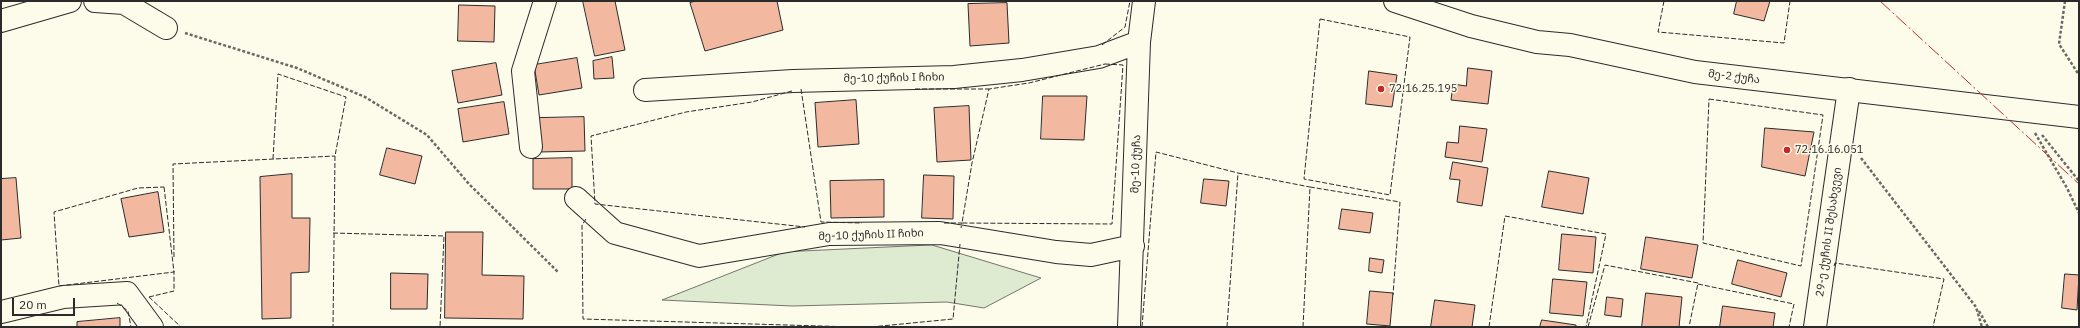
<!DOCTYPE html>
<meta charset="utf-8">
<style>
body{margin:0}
#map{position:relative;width:2080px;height:328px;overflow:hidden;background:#fdfbea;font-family:"IBM Plex Sans",sans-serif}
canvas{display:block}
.frame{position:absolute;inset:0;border:2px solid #2b2b2b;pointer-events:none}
.scale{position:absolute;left:12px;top:298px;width:63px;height:18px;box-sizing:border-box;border:2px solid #2b2b2b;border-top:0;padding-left:5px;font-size:12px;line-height:14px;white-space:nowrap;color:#2b2b2b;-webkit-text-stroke:3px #fdfbea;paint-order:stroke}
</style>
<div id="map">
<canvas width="2080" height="328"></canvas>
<div class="frame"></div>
<div class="scale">20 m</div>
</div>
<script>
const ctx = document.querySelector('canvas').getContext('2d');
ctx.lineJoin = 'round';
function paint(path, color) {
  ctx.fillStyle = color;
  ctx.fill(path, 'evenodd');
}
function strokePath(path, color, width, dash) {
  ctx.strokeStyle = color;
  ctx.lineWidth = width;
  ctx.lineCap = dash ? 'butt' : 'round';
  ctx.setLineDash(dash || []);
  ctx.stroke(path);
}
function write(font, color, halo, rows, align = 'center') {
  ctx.font = font + ' "IBM Plex Sans","Noto Sans Georgian",sans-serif';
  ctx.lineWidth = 3;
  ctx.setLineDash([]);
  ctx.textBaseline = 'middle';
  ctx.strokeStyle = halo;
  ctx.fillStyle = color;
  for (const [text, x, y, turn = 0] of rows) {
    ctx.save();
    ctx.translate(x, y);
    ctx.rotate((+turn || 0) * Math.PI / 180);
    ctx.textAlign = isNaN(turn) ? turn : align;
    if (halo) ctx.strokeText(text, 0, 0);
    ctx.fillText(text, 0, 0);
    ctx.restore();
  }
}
const green = new Path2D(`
 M932,245L1041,278L984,308L947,302L792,306L662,300L784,252Z`);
paint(green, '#deebd1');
strokePath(green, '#74746e', 1);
const building = new Path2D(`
 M583,1H615L625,50L595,56Z
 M696,1H777L783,30L705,51L690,3Z
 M1737,1H1770L1764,21L1734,14Z
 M1007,3L1009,43L970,46L968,4Z
 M459,5L495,6L494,42L458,41Z
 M612,57L614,78L594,79L593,61Z
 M577,58L582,88L539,95L534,65Z
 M496,63L502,95L458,103L452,71Z
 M1468,68L1492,71L1488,104L1451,100L1453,84L1466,86Z
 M1369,71L1397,75L1392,107L1366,104Z
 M1043,96H1087L1084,140L1041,139Z
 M856,100L859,144L818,147L815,103Z
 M504,102L509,134L463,142L458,109Z
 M969,106L971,160L937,162L934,108Z
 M584,117L585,151L539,152V118Z
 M1460,126L1487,129L1482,162L1445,157L1447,142L1458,143Z
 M1765,128L1814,132L1805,176L1762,167Z
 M387,148L422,156L415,184L380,175Z
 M572,158V189H533V159Z
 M1453,162L1488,168L1482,206L1457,202L1460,180L1450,179Z
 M1549,171L1589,178L1583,214L1542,207Z
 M292,174V218H310L309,272L291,273V318L262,319L260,177Z
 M924,175L954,176L953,219L922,218Z
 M16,178L21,238L1,240V179Z
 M1204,179L1229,181L1226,206L1201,203Z
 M884,180V217L831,218L830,181Z
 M158,192L164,232L129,237L121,199Z
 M1342,209L1373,213L1370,233L1339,229Z
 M446,232H483L482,275L524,276L523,319L445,318Z
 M1562,234L1596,237L1593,273L1559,270Z
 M1646,237L1698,245L1692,278L1641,269Z
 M1370,258L1384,260L1382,273L1369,271Z
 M1738,260L1787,273L1781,297L1732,284Z
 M391,273L428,274L427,309H391Z
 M2065,274L2079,275L2077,310L2062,308Z
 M1553,279L1587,282L1583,316L1550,313Z
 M1370,291L1393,293L1390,326L1367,324Z
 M1646,293L1682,297L1679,327H1642Z
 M1607,297L1623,299L1621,317L1605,315Z
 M1435,300L1475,305L1472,327H1431Z
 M1723,306L1775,313L1773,327H1720Z
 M120,318V327H77V322Z
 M1542,320L1576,325V327H1540Z`);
paint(building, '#f2b8a0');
strokePath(building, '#2b2b2b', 1);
const minor = new Path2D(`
 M95,1L124,3L166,28
 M1,21L70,1
 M645,90L793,81L954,77L1022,70L1099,57L1139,42
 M531,147L523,71L545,1
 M576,198L615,233L699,256L829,234L940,233L1056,252L1091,255L1133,246
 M1,312L63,297L127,293L152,327
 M1129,327L1139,42L1144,1
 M1815,327L1849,89`);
const major = new Path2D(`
 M1395,1L1471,26L1537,42L1570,45L1695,72L2079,117`);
strokePath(minor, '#2b2b2b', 24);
strokePath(major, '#2b2b2b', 24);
strokePath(new Path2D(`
 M2065,1L2059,44L2079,75
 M185,33L297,68L365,97L427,135L469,184L558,272
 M2035,133L2067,188L2079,213
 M2042,135L2079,181
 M1861,158L1976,307L1982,327
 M1979,311L1988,327`), '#6a6964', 2.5, [3, 2]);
strokePath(minor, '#fdfbea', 22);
strokePath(major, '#fdfbea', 22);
strokePath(new Path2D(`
 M1664,1L1658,32L1784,43L1790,1
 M1320,19L1410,37L1390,195L1304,179Z
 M1102,45L1125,27L1130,1
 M1105,64L1123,65L1112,224L962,223L972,163L989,89L1029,83Z
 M801,89L821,222L862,223
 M915,89H989
 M792,91L752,102L686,112L591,136L595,204L805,227
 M1709,99L1823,115L1801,266L1703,243Z
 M273,159L278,74L346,97L335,156L333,327
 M164,187L174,272L59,286L54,212L138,188Z
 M586,219L582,225L583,319L854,327
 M944,223H962L961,228
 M333,233L444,236L440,327
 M174,257L173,164L335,156
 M1834,266L1835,263L1944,279L1933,327
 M1698,284L1794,304L1789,327
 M149,297L174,291V271
 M149,297L181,327
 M117,303L128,311L131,327
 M871,327L953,319L960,244
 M1142,327L1156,152L1238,173
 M1227,327L1238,173L1310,187
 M1303,327L1310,187L1400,202L1393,295
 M1489,327L1505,216L1606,234L1586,327
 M1588,327L1605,265L1698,283L1689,327`), '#2b2b2b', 1, [5, 2]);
strokePath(new Path2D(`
 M1880,1L2079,184`), '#c62828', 1, [14, 3, 2, 3]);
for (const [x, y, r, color] of [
 [1381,89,4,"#c62828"],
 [1787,150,4,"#c62828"]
]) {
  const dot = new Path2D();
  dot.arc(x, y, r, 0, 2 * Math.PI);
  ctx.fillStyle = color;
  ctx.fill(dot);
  strokePath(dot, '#fdfbea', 1.5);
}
write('11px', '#2b2b2b', '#fdfbea', [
 ["მე-2 ქუჩა",1734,77,7],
 ["მე-10 ქუჩის I ჩიხი",894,78,-1],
 ["მე-10 ქუჩა",1136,164,-88],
 ["29-ე ქუჩის II შესახვევი",1829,232,-82],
 ["მე-10 ქუჩის II ჩიხი",871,235,-2]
]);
write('11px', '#2b2b2b', '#fdfbea', [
 ["72.16.25.195",1389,89],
 ["72.16.16.051",1795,150]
], 'left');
</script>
